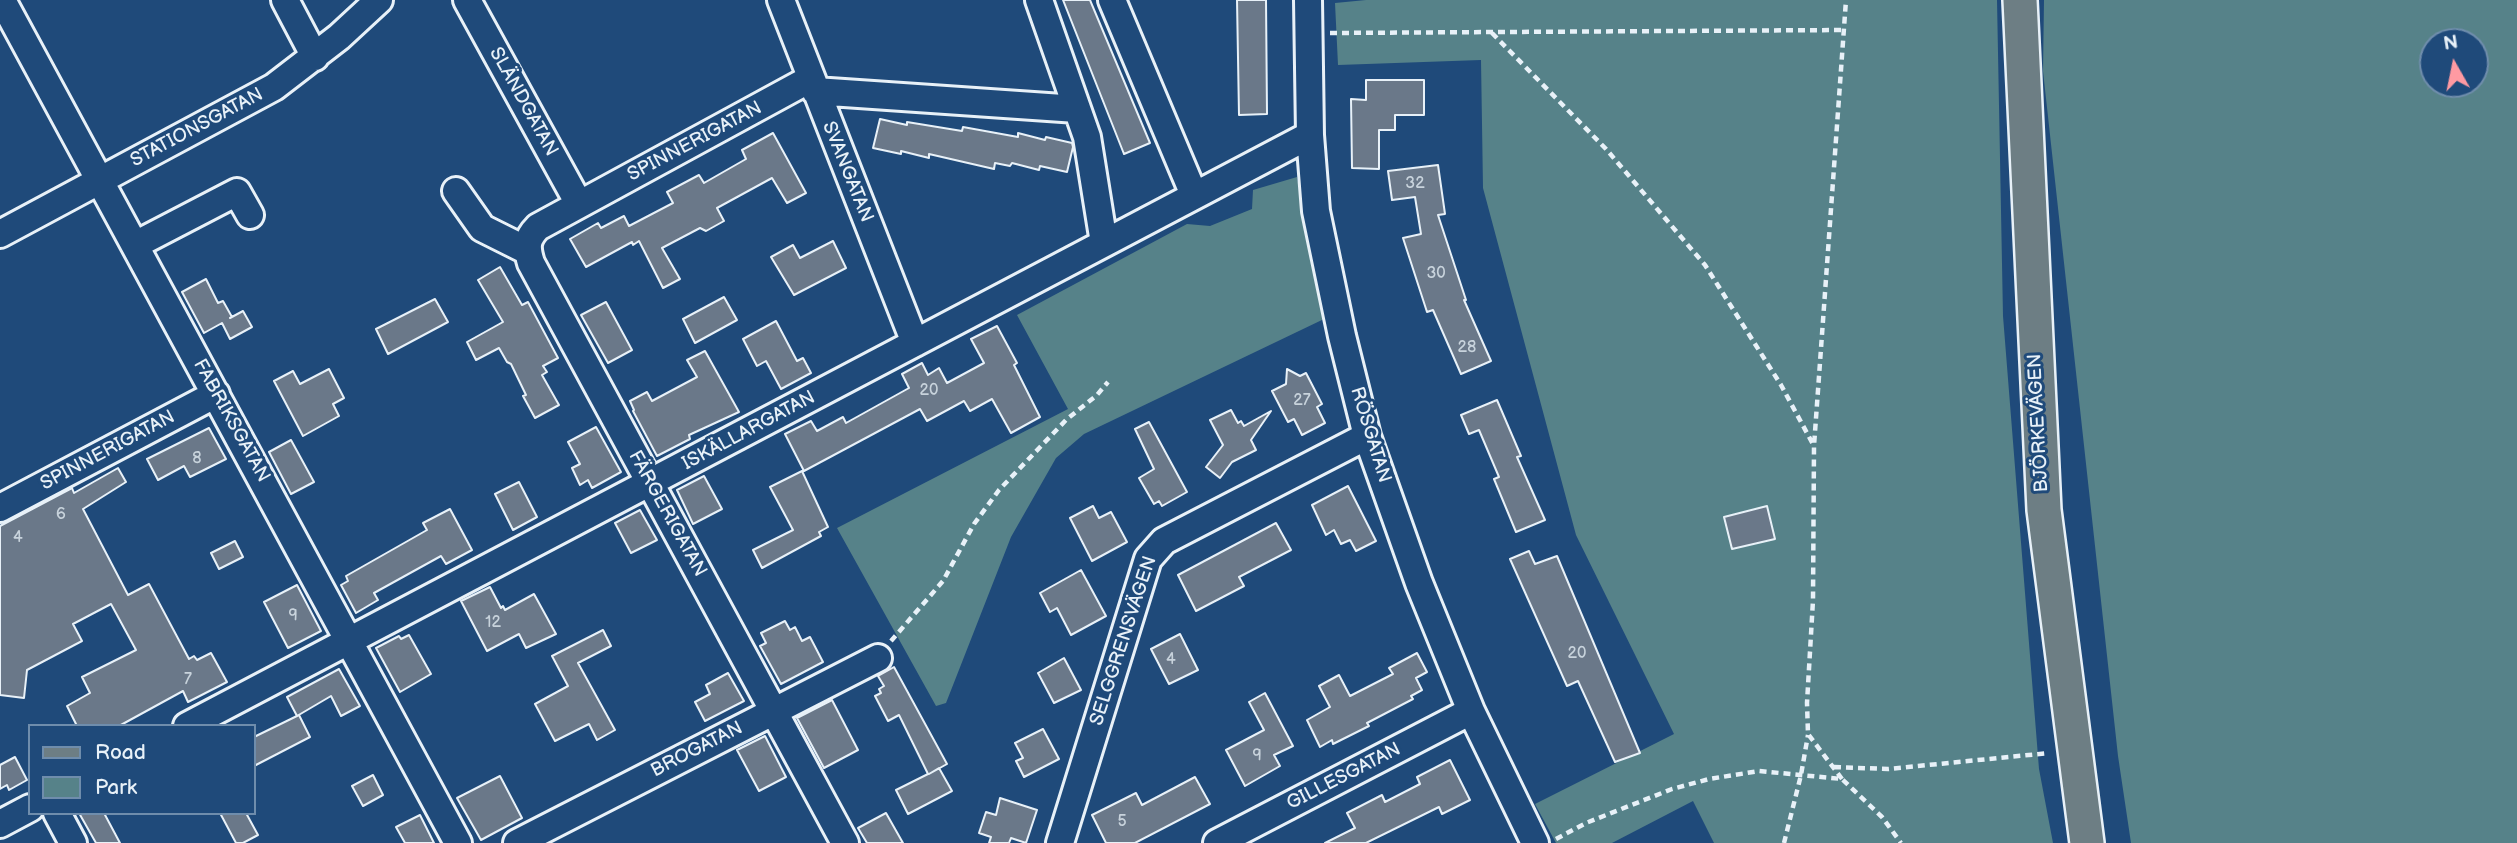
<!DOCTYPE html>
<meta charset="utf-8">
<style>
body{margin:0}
#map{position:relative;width:2517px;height:843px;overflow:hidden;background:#1f4a7a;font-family:"Balsamiq Sans",sans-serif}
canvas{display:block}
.legend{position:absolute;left:28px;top:724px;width:228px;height:91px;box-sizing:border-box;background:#1f4a7a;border:2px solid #6f8dac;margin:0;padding:9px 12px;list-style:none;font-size:21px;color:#e8f1f8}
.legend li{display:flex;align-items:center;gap:14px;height:35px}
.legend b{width:35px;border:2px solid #6f8dac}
.north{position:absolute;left:2419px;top:28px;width:70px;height:70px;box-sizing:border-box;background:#1f4a7a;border:2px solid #6f8dac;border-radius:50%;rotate:351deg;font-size:19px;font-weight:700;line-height:28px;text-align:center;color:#e8f1f8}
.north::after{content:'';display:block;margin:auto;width:24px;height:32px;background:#ff9aa2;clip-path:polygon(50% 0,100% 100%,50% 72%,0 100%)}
</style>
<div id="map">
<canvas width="2517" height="843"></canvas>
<ul class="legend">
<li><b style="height:9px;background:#6d7e84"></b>Road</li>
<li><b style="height:19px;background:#568289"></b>Park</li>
</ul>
<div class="north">N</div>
</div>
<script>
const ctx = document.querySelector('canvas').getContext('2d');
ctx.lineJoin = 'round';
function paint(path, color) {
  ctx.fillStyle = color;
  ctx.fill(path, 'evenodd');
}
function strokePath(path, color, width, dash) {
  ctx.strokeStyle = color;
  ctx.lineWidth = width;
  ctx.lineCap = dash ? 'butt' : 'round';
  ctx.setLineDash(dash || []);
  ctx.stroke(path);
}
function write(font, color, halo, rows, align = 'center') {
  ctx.font = font + ' "Balsamiq Sans",sans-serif';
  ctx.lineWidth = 6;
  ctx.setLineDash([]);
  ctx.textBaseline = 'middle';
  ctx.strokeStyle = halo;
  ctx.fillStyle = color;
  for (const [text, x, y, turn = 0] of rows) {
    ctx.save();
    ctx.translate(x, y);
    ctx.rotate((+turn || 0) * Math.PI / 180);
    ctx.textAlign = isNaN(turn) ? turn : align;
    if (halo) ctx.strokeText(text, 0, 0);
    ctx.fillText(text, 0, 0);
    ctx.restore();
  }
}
paint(new Path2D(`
 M1366,0H1997L2003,316L2039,769L2053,843H1714L1693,801L1612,843H1556L1535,804L1674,734L1576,535L1483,188L1481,60L1338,65L1335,3Z
 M2044,0H2517V843H2131L2118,756L2043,71ZM2475,42V84H2433V42Z
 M1297,177L1324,319L1084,434L1056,458L1011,537L946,703L936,706L837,528L1068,409L1017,315L1187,224L1210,226L1252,209L1253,190Z`), '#568289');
const building = new Path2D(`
 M1063,0H1090L1150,143L1124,154Z
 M1237,0H1266L1267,114L1239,115Z
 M1366,80H1424V115H1395V130H1379V169L1352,168L1351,99L1366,100Z
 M880,119L907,125V122L962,131L963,127L1018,137V133L1045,140L1046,137L1072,143L1073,147L1067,172L1040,166L1039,170L1012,163L1010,166L995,163L994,169L929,154V158L901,151V154L873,148Z
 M773,133L806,193L787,203L772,178L717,208L724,221L706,231L700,228L662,248L680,279L663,288L639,241L633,245L632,242L586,267L570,239L598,223L601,228L624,216L629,226L673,203L667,192L699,175L704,183L746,159L742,150Z
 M1438,165L1445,214L1438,215L1466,300H1464L1491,361L1461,374L1433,310L1427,312L1403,238L1421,234L1415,197L1392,200L1388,171Z
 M833,241L846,268L794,295L771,257L793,245L800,258Z
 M500,267L522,305L528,302L558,358L543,366L547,372L542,375L559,405L535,418L523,396L526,395L511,364L507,362L499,348L476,360L467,342L503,322L478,280Z
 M206,279L218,303L223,301L232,317L230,318L243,311L252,327L230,339L222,323L204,333L182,292Z
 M724,297L737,320L695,343L683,319Z
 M435,299L448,322L388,354L376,329Z
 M606,302L632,350L608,363L581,315Z
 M776,321L797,361L803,358L811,373L781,389L766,361L757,366L743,339Z
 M997,326L1017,363L1014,365L1040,417L1011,433L992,399L970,411L964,401L927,421L920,409L804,471L785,434L811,421L817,431L843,417L846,423L909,388L902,374L922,363L928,375L939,368L947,383L984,363L971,339Z
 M705,351L739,412L689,435L690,439L657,456L633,411L634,410L630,401L647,392L652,401L697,377L687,360Z
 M329,369L344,398L333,404L339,416L303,436L274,381L293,371L300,384Z
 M1287,369L1300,376L1306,373L1322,404L1317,407L1325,423L1302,435L1294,419L1288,422L1272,391L1286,384Z
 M1497,400L1521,456L1517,457L1545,520L1516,532L1494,479L1499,477L1479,430L1469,434L1461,415Z
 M1231,410L1238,423L1241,421L1244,426L1271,411L1251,440L1256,450L1232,462L1220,478L1206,467L1223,445L1210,420Z
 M1149,422L1187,492L1162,506L1159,501L1154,504L1139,478L1154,469L1135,429Z
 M596,427L621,472L592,488L588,480L580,485L572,468L580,464L568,442Z
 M209,428L226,459L190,477L184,466L158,480L147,459Z
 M291,440L314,482L291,494L269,452Z
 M118,468L126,482L83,509L128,595L149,584L189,659L194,656L197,660L211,653L227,682L188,702L183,691L119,726H77L67,706L90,693L82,677L136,650L111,604L73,624L82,641L27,670L24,698L0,695V526L72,488L74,493Z
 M802,471L828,527L819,532L821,536L762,568L753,550L793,530L770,487Z
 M704,476L722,509L693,524L677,490Z
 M519,482L537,517L513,530L495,494Z
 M1348,486L1376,541L1356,551L1350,540L1341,544L1334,530L1326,535L1312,505Z
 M1093,506L1099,518L1111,512L1127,542L1092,561L1070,518Z
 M1767,506L1775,539L1732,549L1724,517Z
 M450,509L472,550L446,564L441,556L374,593L378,600L356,613L341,585L348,581L346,576L427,530L423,523Z
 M640,510L657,540L631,553L615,523Z
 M1276,523L1291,550L1239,577L1244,586L1196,611L1178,575Z
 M235,541L243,557L219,569L211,553Z
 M1529,551L1535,564L1557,556L1640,753L1615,762L1578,681L1567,686L1510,559Z
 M1081,570L1106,616L1071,635L1057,608L1050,612L1040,593Z
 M297,585L321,631L288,648L264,602Z
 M490,587L501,608L503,606L505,610L534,594L556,634L526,648L519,634L487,651L461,601Z
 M785,621L790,630L795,627L802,641L810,637L823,662L781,684L760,646L766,643L761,633Z
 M603,630L611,646L578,663L615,730L597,740L589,724L555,741L535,704L568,686L552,656Z
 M1180,634L1198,670L1169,684L1151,649Z
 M409,635L431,674L400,692L376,648L399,636L401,639Z
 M1417,653L1427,672L1416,678L1422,690L1411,696L1413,699L1367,723L1369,726L1333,744L1332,740L1320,747L1307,720L1330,707L1319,686L1339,675L1350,696L1393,674L1389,668Z
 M1064,658L1081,690L1054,703L1038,673Z
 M894,667L947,764L929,774L939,768L952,791L908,814L896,790L928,774L899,715L888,721L875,696L881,693L879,689L884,686L878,676Z
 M339,669L360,706L341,716L331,696L297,716L287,697Z
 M728,673L744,701L705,721L695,702L710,694L706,685Z
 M1265,693L1293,746L1274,755L1280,766L1245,786L1226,750L1264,730L1249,702Z
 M832,700L858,750L824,768L797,718Z
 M299,715L310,737L254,766V737Z
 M1043,729L1059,759L1024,777L1016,761L1023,758L1015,743Z
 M765,736L786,777L759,791L737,750Z
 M15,757L27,780L9,790L7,785L0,789V765Z
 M1450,760L1470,800L1442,814L1439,807L1366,843H1325L1355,828L1347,813L1382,795L1385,802L1420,784L1417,777Z
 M373,775L383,795L363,806L352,786Z
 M500,776L522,818L481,840L457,798Z
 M1195,777L1210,804L1135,843H1106L1092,815L1136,793L1142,805Z
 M1000,798L1037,810L1026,843L1011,838L1009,843H989L991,837L979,833L986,812L996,815Z
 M79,813H104L120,843H96Z
 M220,813H246L258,835L243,843H236Z
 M886,813L903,843H867L858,828Z
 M420,815L434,843H405L396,827Z`);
paint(building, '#6a7889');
strokePath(building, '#e8f1f8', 2);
const minor = new Path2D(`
 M2,0L458,843
 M285,0L315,57
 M467,0L579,204
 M781,0L915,343
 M1039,0L1087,137L1104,243
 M1112,0L1194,195
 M1308,0L1310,135L1316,211L1342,336L1367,436L1419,583L1471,711L1535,843
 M810,79L538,227C526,239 526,247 531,263L845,843
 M815,91L1077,109
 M456,191L482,228L526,250
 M0,234L274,87L339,37L379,0
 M135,245L237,192L250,215
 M0,508L216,394
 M187,726L1310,135
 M57,813L73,843
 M0,824L30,808
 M517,843L878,658
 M1060,843L1148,559L1164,541L1367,436
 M1217,843L1471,711`);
const major = new Path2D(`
 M2020,0L2044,510L2087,843`);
strokePath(minor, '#e8f1f8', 32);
strokePath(major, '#e8f1f8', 38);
strokePath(new Path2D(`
 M1330,33L1845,30
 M1492,33L1606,149L1705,265L1781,385L1814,446
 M891,641L943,581L974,524L999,490L1066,420L1097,395L1108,382
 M1834,767L1888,769L2049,753
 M1842,779L1808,734L1807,703L1813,600L1814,446L1846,0
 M1556,839L1586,823L1672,789L1709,779L1759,771L1842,779L1882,817L1901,843
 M1784,843L1801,775L1808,735`), '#e8f1f8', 4.5, [7, 5]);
strokePath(minor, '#1f4a7a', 26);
strokePath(major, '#6d7e84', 33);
write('16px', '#c8d3dc', null, [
 ["32",1415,184],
 ["30",1436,274],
 ["28",1467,348],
 ["20",929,391],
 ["27",1302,401],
 ["8",197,459],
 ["6",61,515],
 ["4",18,538],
 ["9",293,616],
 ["12",493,623],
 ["20",1577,654],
 ["4",1171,660],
 ["7",188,680],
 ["9",1257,756],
 ["5",1122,822]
]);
write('19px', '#e8f1f8', '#1f4a7a', [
 ["SLÄNDGATAN",523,102,61],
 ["STATIONSGATAN",197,128,-28],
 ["SPINNERIGATAN",695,142,-28],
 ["SVANGATAN",847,172,68],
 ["FABRIKSGATAN",231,421,61],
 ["BJÖRKEVÄGEN",2039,423,-93],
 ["ISKÄLLARGATAN",749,431,-28],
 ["RÖSGATAN",1370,435,73],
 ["SPINNERIGATAN",108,451,-28],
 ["FÄRGERIGATAN",667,514,61],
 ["SELGGRENSVÄGEN",1124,641,-72],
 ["BROGATAN",697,750,-27],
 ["GILLESGATAN",1344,777,-27]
]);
</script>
